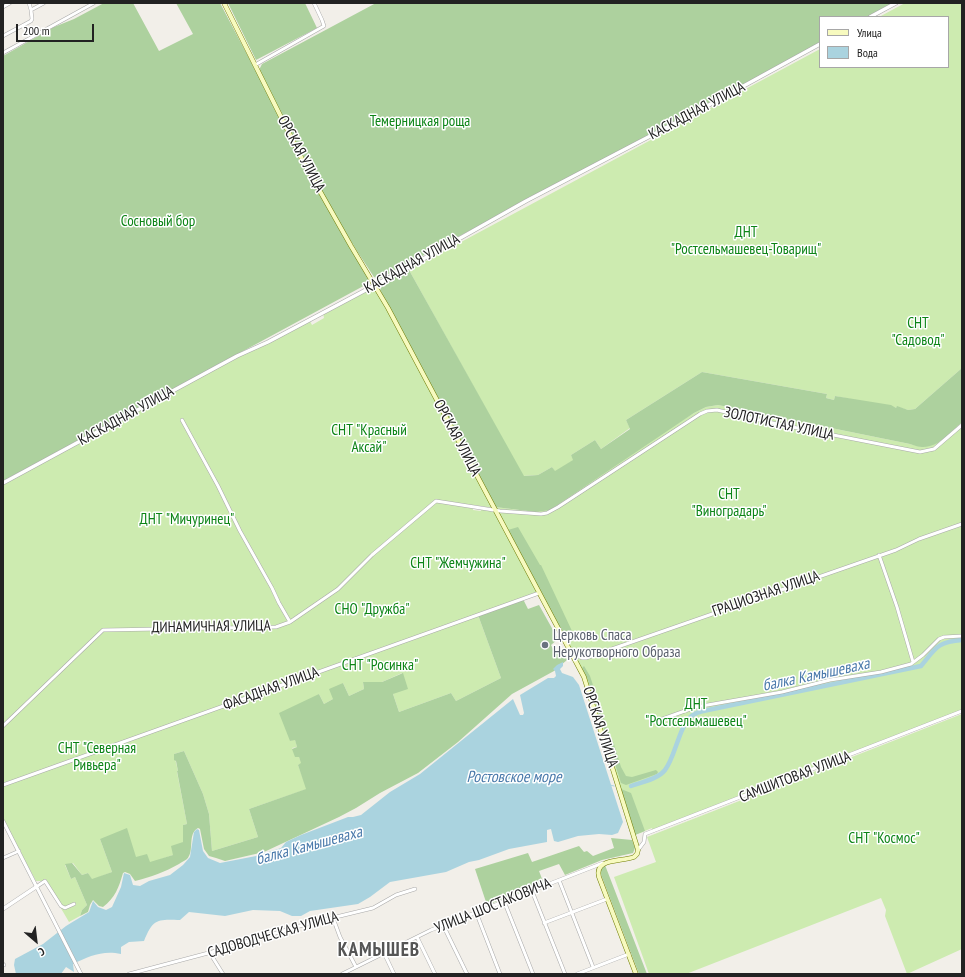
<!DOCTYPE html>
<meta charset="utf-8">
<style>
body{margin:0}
#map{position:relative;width:965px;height:977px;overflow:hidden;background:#f2efe9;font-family:"PT Sans Narrow",sans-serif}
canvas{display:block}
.frame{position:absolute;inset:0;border:4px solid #222;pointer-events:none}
.legend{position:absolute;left:819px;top:16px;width:130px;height:52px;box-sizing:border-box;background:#fff;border:1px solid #a7a7a7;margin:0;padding:5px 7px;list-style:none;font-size:12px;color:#222}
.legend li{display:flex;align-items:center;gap:8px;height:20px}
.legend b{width:20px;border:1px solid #a7a7a7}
.north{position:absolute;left:16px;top:921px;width:40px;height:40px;-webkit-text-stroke:3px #fff;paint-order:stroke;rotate:152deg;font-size:11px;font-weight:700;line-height:16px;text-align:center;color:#222}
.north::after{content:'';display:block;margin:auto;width:14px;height:18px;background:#222;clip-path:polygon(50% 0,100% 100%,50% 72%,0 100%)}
.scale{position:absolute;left:16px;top:24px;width:78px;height:18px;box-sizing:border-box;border:2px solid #222;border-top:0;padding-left:5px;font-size:12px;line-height:14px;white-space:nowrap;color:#222;-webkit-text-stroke:3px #fff;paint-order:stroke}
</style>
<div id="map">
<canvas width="965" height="977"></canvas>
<div class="frame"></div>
<ul class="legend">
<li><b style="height:5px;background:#f7fabf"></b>Улица</li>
<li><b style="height:11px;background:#aad3df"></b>Вода</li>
</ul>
<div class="north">С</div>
<div class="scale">200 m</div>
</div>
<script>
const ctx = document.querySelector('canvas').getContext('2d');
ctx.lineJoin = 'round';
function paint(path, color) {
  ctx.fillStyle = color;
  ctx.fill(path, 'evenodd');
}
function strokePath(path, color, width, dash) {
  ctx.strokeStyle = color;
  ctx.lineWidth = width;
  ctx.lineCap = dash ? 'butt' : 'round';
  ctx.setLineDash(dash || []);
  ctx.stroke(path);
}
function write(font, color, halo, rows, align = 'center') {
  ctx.font = font + ' "PT Sans Narrow",sans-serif';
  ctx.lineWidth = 3;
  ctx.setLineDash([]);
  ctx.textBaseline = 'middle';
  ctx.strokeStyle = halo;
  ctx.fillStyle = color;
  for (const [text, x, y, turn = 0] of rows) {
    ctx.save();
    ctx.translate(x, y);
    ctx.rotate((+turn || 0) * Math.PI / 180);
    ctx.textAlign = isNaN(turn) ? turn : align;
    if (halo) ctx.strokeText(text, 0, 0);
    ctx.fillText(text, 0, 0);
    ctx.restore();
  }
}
paint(new Path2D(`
 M905,3H962V368L915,409L908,410L897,407L896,408L835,396L834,400L826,398L827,394L702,372L626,420L630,428L601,449L595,440L571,455L574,460L555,472L552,467L538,475L523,476L409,270L820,49V67H948V17H879Z
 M372,287L376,290L494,508L473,505V510L481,511L480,508L490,510L491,512L494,511L538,594L478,615L501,678L456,701L451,693L399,712L393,694L402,673L382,682H363L364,689L349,696L343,683L333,699L324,704L319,694L290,741L295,739L297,747L292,748L299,757L302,764L298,765L307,789L249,809L258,837L212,851L209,814L203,794L184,751L174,754L178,771L177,772L187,824L183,825V842L173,855L150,863L136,858L100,839L112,872L92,880L88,873L82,875L73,863L65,865L71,879L75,877L87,905L82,910L80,916L69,922L45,881H36L3,820V483L309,319L312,325L324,318L323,313Z
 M718,405L910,444L922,447L941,441L962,422V710L659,827L652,830V828L635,835L589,687L495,507L536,512L694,413L706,407Z
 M962,714V949L907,974L885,916L886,910L881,898L686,974H649L614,877L656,862L647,837Z`), '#cdebb0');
paint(new Path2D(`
 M104,3H133L159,51L193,34L176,3H220L340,231L370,279L369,283L3,481V56L54,27L74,19Z
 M228,3H305L317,28L256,60Z
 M376,3H895L869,17H820V44L379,279L374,277C329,211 295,140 259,70L262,64Z
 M409,270L524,476L538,475L552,467L555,471L573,460L571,455L595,440L601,449L630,429L626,420L702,372L827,394L826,398L834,400L835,396L891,405L896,408L897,406L908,410L915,409L962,368V422C951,432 938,448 922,447C918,447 914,445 910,444L718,405L706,407L694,413L550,510L536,512L495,507L485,491L380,290L384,281Z
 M518,527L540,565H541L572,631L562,635L508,530Z
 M523,599L528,609L539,605L558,639L551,645L555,653L562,649L567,660L554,671L512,694L458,742L418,773L380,793L356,808L339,817L264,852L225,861L216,858L209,856L204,849L200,829L198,828C187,834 195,851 187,859C185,861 181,862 179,864C165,872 151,877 135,881L130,874L125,872L123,873C119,887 115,898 103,907L99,906L93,900L90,905L88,912L80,916L82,910L87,905L75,877L71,879L65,864L72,863L82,875L88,873L92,879L112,872L100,839L127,828L136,857L147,854L150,862L173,855L171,846L183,842V825L187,824L177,771H178L176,761L174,760V754L184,751L203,794L209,814L212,851L258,837L249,809L306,789L298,765L301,763L299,757H295L292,749L297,747L295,740L290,741L279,713L319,694L324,704L333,699L329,689L343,683L349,696L364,689L363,682H382L403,673L408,689L393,694L399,712L451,693L456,701L501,678L478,615Z
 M584,666L590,676L607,728L614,744L621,767L626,776L632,777L656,770L658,772L657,774L626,785L621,783L588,680L582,668Z
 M621,789L631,793L645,831L635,835Z
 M611,838L632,840L635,848L633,853L602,860L565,875L559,864L539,871L544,884L487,905L475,869L528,853L532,862L579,846L584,852L587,851L593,856L614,848Z
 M605,865L647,974H639L600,872L602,867Z`), '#add19e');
paint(new Path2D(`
 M563,662V666L560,669L562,673L573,677L579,685L623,822L618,833L612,835L599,834L578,836L558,842L554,841L551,829L547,830V842L509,849L479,860L469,862L446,872L390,882L370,897L358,904L310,911L301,916H292L280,911L253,910L225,916L189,912L180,920C157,919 153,919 144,941L129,942L121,947V954C103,950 89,956 73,964L74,972L66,967L61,974H16L14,965L15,959L43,944L66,926L89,912L93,901L98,907L106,910L112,907L121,887L124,873L130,875L133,885L140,886L149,881L170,875L183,865L190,857L194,832L197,829L199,830L203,851L208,858L220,863L256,856L281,848L286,842L301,835L348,817H353L361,815L390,792L420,774L513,699L520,715H523L524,713L520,695L548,678H554L556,676L555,671L553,669L557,665Z`), '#aad3df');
strokePath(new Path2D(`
 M610,785L614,786`), '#aad3df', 1);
strokePath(new Path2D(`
 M631,786C642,782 658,779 665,770C676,756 679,724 693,715C697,712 703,711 708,710L921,666C936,648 937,642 962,640`), '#aad3df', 4.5);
const minor = new Path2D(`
 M29,3L31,10
 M3,7L10,3
 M3,36L31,21L32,19L31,10L44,3
 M3,53L94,3
 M255,65L324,26L322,20L314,3
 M182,420L218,486L240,531L272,588L279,603L290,622
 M879,555L897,607L913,662
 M571,652L582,658H586L896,550L919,539L962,524
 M654,722L696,707L782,692L830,680L881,672L911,664L923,655L939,639L944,637L962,636
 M3,726L103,630L276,627L290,622L338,589L372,555L436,501L500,511L541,514L547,513L558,507L700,414L707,411L717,410L777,424L920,452L934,449L962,425
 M3,785L539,593
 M3,821L81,974
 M638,850L644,842L645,834L962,711
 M3,858L19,851
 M559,880L593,967
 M36,887L45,881L61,906L65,908L74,904
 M532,891L565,974
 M504,901L533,974
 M476,912L500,974
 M333,918L340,937L356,967
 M544,923L607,899
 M443,925L467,974
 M417,937L435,974
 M212,952L213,958L223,974
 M384,953L394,974
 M3,964L4,965
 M129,974L212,952L303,925L373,908L396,895L415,889
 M342,974L431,930L603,863
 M577,974L629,954`);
const tertiary = new Path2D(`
 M870,17L896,3
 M3,483L237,356L268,342L409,267L526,201L698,111L820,44
 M3,909L36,887`);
const secondary = new Path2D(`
 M224,3L304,163L351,246L388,308L584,677L638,850L637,854L634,857C621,862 594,858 599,877L636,974`);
strokePath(minor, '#a9a9a9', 4);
strokePath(tertiary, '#a9a9a9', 4.5);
strokePath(secondary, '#707d05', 5);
strokePath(minor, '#fff', 3);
strokePath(tertiary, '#fff', 3.5);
strokePath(secondary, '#f7fabf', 4);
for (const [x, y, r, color] of [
 [545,645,4,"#6b7280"]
]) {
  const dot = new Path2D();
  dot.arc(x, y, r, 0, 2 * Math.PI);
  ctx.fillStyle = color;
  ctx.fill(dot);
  strokePath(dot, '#fff', 1.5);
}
write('15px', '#222', '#fff', [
 ["КАСКАДНАЯ УЛИЦА",697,111,-28],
 ["ОРСКАЯ УЛИЦА",301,154,62],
 ["КАСКАДНАЯ УЛИЦА",412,264,-29],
 ["КАСКАДНАЯ УЛИЦА",126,416,-29],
 ["ЗОЛОТИСТАЯ УЛИЦА",779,424,12],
 ["ОРСКАЯ УЛИЦА",457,438,62],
 ["ГРАЦИОЗНАЯ УЛИЦА",766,594,-19],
 ["ДИНАМИЧНАЯ УЛИЦА",211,627,-1],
 ["ФАСАДНАЯ УЛИЦА",271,689,-20],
 ["ОРСКАЯ УЛИЦА",600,727,72],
 ["САМШИТОВАЯ УЛИЦА",795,777,-21],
 ["УЛИЦА ШОСТАКОВИЧА",493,906,-22],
 ["САДОВОДЧЕСКАЯ УЛИЦА",273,935,-16]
]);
write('15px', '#0c8416', '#fff', [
 ["Темерницкая роща",420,122],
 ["Сосновый бор",158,222],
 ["ДНТ",746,233],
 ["\"Ростсельмашевец-Товарищ\"",746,250],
 ["СНТ",918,324],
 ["\"Садовод\"",918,341],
 ["СНТ \"Красный",369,431],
 ["Аксай\"",369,448],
 ["СНТ",729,495],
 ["\"Виноградарь\"",729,512],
 ["ДНТ \"Мичуринец\"",187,520],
 ["СНТ \"Жемчужина\"",458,564],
 ["СНО \"Дружба\"",372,610],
 ["СНТ \"Росинка\"",380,666],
 ["ДНТ",696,705],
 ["\"Ростсельмашевец\"",696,722],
 ["СНТ \"Северная",97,749],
 ["Ривьера\"",97,766],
 ["СНТ \"Космос\"",884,839]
]);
write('15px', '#5b616d', '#fff', [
 ["Церковь Спаса",553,636],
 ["Нерукотворного Образа",553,653]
], 'left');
write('italic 16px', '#4a7aab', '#fff', [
 ["балка Камышеваха",816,675,-12],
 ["Ростовское море",514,777],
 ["балка Камышеваха",309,846,-15]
]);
ctx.letterSpacing = '1px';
write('bold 19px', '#555', '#fff', [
 ["КАМЫШЕВ",379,951]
]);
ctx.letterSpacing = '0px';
</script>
